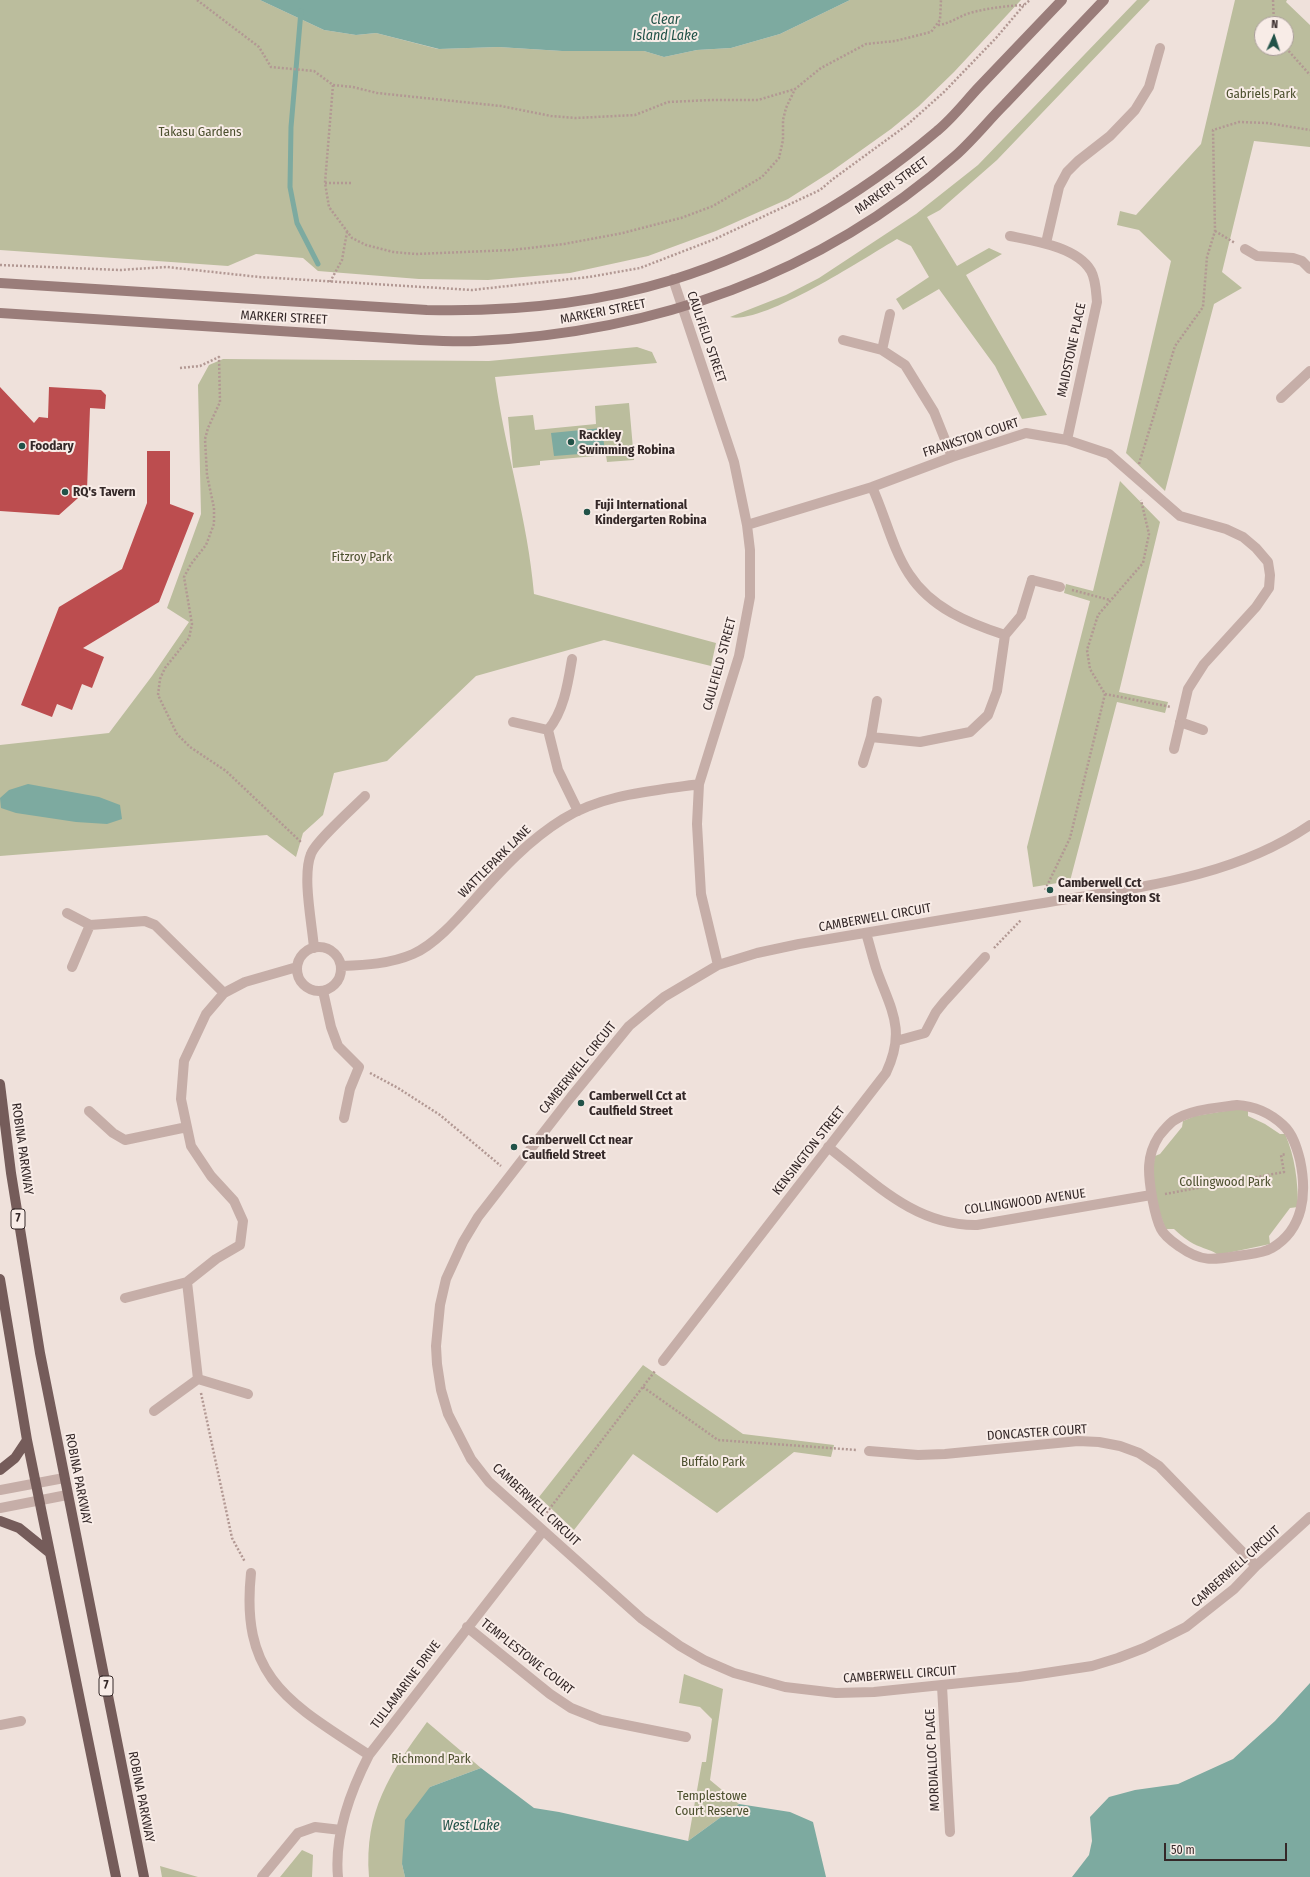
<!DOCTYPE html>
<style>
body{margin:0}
#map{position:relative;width:1310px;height:1877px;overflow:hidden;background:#efe1db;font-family:"Fira Sans Condensed",sans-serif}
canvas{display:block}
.north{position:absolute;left:1254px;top:16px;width:40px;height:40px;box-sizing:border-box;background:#f8ece7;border:1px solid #aa9e9b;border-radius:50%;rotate:3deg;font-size:11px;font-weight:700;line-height:16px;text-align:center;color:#342828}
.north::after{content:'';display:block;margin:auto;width:14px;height:18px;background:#215248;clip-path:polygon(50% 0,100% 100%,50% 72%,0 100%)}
.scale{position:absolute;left:1164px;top:1843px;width:123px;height:18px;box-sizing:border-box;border:2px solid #342828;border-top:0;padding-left:5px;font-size:12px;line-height:14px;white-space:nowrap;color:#342828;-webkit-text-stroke:3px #f8ece7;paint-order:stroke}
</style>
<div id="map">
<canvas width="1310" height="1877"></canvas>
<div class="north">N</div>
<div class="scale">50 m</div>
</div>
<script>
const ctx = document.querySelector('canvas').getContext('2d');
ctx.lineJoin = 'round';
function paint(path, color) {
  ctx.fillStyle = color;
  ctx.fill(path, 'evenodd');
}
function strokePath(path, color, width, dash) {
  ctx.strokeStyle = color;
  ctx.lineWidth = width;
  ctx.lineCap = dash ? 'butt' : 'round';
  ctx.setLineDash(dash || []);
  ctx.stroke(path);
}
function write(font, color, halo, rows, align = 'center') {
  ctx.font = font + ' "Fira Sans Condensed",sans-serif';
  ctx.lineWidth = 4;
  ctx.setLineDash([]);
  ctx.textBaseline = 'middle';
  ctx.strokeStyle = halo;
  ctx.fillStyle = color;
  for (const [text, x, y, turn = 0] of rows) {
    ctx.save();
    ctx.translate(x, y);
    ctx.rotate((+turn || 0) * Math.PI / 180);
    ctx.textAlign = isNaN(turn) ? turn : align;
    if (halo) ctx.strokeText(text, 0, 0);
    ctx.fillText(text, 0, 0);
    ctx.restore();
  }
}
paint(new Path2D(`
 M0,0H260L324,30L356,35L376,33L438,49L498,47L562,51H644L664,57L697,50L731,48L780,34L850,0H1021L954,72L919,106L891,129L832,171L788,199L716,231L648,256L570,273L488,280L419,279L318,271L303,258L256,254L228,266L0,250Z
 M1137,0H1150L997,160L940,210L927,217L957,266L989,248L1002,254L966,275L1047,415L1022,419L995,366L939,289L903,310L896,299L929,277L911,246L897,239C866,257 763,325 730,317L786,295L819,278L916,214L978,165Z
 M1235,0H1287L1286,2L1310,25V147L1254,141L1222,272L1242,288L1214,304L1165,491L1126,453L1171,261L1139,230L1117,225L1120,211L1136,215L1201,144ZM1262,24H1286V48H1262Z
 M637,347L652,352L657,363L495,377C505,450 528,521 534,594L716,643L711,666L604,640L476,676L387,761L334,773L323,815L303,833L296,857L267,835L0,856V745L109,733L152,676L189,622L167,608L201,514L198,385L209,365L223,359L489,361Z
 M629,403L634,460L607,462L606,455L540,461V465L513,468L508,417L533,415L535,430L596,424L595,406Z
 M1120,481L1160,522L1119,692L1168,702L1165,713L1117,702L1070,881L1033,887L1027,847L1090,601L1064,593L1066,584L1093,591Z
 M1237,1109L1248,1110V1116L1265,1124L1280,1134H1285C1295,1156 1298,1182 1298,1207L1290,1208L1269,1236L1270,1244L1218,1255C1212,1250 1207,1250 1201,1247C1190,1243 1183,1237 1174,1229H1166C1157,1210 1150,1176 1155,1156L1160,1154L1182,1127L1183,1121L1195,1116Z
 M643,1365L743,1434L834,1445L831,1457L794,1452L717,1513L633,1454L574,1530L539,1497Z
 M684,1674L723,1689L710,1780L739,1804L688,1841L702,1762H706L712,1719L700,1707L679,1703Z
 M427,1722L481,1768L430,1787L402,1864L405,1877H369C364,1811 390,1773 427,1722Z
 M302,1850L313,1855L312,1877H280Z
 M160,1866L198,1877H162Z`), '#bbbd9d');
paint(new Path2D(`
 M260,0H850L780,34L731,48L697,50L664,57L644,51H562L498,47L439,49L376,33L356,35L324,30Z
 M602,428L605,452L554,456L551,433Z
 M28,784L99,797L120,805L122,819L107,824L76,822L16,813L1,808L0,798L9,790Z
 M1310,1683V1877H1072L1089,1855L1092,1841L1090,1817L1109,1797L1135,1790L1178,1784L1233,1759L1275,1721Z
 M481,1768L534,1808L559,1812L688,1841L739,1804L790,1812L813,1822L826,1877H405L402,1864L405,1820L430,1787Z`), '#7daaa0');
strokePath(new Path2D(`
 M301,11L291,127L290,187L297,223L318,264`), '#7daaa0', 5);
paint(new Path2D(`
 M0,387L34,423L39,417L48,418L49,387L101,390L106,395L105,409L90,408L87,490L59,515L0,511Z
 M147,451H170V504L194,513L159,602L83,648L104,657L92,688L82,684L72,710L57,704L52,717L21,705L59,607L122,569L147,503Z`), '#bc4d4f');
strokePath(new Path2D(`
 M197,0L259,47L271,67L314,71L333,85L353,87L377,93L501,106L551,116L576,118L635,115L668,102L711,100H758L795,89
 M1273,0L1274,24
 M938,25C950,24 959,16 970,13C988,8 1006,6 1024,5
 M1286,48L1310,75
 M333,85L325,183L329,207L352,238L366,245L393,252L416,254L512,250L564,244L623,233L681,218L713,206L762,177L779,158L783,140V120L786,108L795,89L821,68L866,44L895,41L931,32L940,20L941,0
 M325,183H353
 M1215,231L1235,243
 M0,265L120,270L167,267L259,277L472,290L589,277L640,268L715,239L820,190L833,179L907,125L944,92L996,38L1024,5L1030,0
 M330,282L342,260L347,232
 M180,368L200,366L219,357L220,402L208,428L205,439L207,475L214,508V524L206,545L191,564L184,577L192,624L189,638L165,668L160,679L158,695L177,734L190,747L226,771L302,843
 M1139,464L1175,346L1203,307L1207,257L1215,231L1213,130L1239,122L1267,123L1310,130
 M1072,590L1110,600
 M1105,694L1171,707
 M1045,890L1070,838L1105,694L1090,669L1087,650L1098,615L1143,563L1149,534L1141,500
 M994,948L1021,920
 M370,1073L398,1088L440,1115L501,1166
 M1165,1194L1284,1172L1281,1155L1286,1154
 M643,1387L718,1440L857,1450
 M201,1393L232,1538L245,1562
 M544,1516L655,1371`), '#b29893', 2.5, [2, 2]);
strokePath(new Path2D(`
 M1032,580L1060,587
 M0,1725L21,1721`), '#c6aea8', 10);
strokePath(new Path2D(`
 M1010,236C1035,241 1077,247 1091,271C1096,280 1096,292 1097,302L1067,440
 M1046,243L1059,187L1067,172L1078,161L1110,136L1135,110L1149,87L1160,48
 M1245,249L1257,256L1293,258L1302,261L1310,269
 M673,279L734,462L747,525L750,550V597L739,656L699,784L697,824L701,894L718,965
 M843,340L882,350L905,365L934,412L952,457
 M882,350L890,314
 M1281,398L1310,371
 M872,487C885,515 892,548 909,574C931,608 968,623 1005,635
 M747,525L872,487L952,457L1026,433L1067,440L1109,454L1180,516L1226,529L1243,537L1256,548L1268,562L1270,575L1269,588L1256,607L1204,664L1188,689L1174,749
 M572,659C568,683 564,711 548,730L558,770L578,811
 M513,722L548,730
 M1180,722L1203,730
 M871,737L920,742L970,732L988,715L997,691L1005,635L1021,616L1032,580
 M863,763L871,737L877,701
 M1310,825C1230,880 1130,888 1037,904C957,917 878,931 799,944L757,953L718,965L664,997L629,1026L571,1097L478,1217L463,1242L446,1279L440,1305L436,1346L437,1364L441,1390L448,1414L471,1459L489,1482L642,1619L680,1646L704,1660L734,1673L785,1687L836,1693L874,1692L1019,1677L1092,1666L1118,1658L1144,1648L1186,1627L1234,1589L1256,1566L1310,1517
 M67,913L90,925
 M297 969a22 22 0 1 1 44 0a22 22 0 1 1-44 0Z
 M314,948C312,923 302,876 311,854C315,842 354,807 365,796
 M341,966C365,965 390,964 413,954C436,944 459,917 476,898C502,869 529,840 563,819C603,794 653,791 699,784
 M72,967L90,925L145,921L155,925L224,993
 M323,991L331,1027L338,1046L359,1067L350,1089L344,1118
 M896,1041L925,1033L936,1012L944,1002L985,957
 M1237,1105C1255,1106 1270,1113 1283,1125C1293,1134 1297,1148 1300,1160C1307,1193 1304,1229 1272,1248C1262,1254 1248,1254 1237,1256C1213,1260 1201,1262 1180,1247C1173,1242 1165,1237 1161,1229C1156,1219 1154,1207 1152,1197C1148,1174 1146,1156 1159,1136C1163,1131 1168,1125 1173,1121C1191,1109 1216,1108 1237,1105Z
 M89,1111L113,1133L125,1140L187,1127
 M828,1147C875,1183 915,1226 977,1225L1151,1195
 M187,1282L198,1379
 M125,1298L187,1282L216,1259L240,1245L243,1221L234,1201L211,1176L191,1146L181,1099L184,1061L206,1014L224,993L245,982L297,967
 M663,1361L886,1073C906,1030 892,1012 877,971C873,959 870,946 866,933
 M154,1411L198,1379L248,1394
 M869,1451L918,1455L945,1454L1078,1441L1099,1442L1120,1446L1139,1453L1159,1466L1256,1566
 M0,1490L64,1478
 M0,1508L67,1495
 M251,1573C240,1679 290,1703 369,1755
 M467,1627L550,1694L571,1708L601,1720L686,1737
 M942,1686L950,1832
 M262,1877L298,1833L315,1827L341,1830
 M338,1877C334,1835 350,1792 369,1755L543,1531`), '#c6aea8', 10);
strokePath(new Path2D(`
 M0,283L427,310C509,312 593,304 672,280C769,250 860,196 937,131C952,119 965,102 978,88C1006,59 1034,29 1062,0
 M0,313L420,340C439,341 458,342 476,341C654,333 820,275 955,156C973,140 988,121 1005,104C1038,69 1071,35 1104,0`), '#9a7d7a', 10);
strokePath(new Path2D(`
 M0,1084L11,1173L40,1353L144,1877
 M0,1279L27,1440L116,1877
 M0,1470L15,1458L27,1440
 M0,1521L19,1528L50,1553`), '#755c5a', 10);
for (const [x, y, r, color] of [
 [571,442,4,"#215248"],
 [22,446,4,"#215248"],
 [65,492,4,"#215248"],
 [587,512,4,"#215248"],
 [1050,890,4,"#215248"],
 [581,1103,4,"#215248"],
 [514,1147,4,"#215248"]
]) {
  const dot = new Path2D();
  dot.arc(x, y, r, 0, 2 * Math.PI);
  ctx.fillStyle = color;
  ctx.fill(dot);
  strokePath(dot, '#f8ece7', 1.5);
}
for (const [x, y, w] of [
 [18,1219,14],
 [106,1686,14]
]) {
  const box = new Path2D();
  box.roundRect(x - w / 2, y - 10, w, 20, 3);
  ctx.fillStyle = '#f8ece7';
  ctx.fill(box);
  strokePath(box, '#342828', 1);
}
write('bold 12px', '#342828', null, [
 ["7",18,1219],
 ["7",106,1686]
]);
write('13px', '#4c502e', '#f8ece7', [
 ["Gabriels Park",1261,94],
 ["Takasu Gardens",200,132],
 ["Fitzroy Park",362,557],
 ["Collingwood Park",1225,1182],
 ["Buffalo Park",713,1462],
 ["Richmond Park",431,1759],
 ["Templestowe",712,1796],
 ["Court Reserve",712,1811]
]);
write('13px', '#342828', '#f8ece7', [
 ["MARKERI STREET",892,186,-36],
 ["MARKERI STREET",603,312,-11],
 ["MARKERI STREET",284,318,3],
 ["CAULFIELD STREET",706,337,71],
 ["MAIDSTONE PLACE",1072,350,-78],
 ["FRANKSTON COURT",971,438,-18],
 ["CAULFIELD STREET",720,664,-75],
 ["WATTLEPARK LANE",495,862,-45],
 ["CAMBERWELL CIRCUIT",875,918,-10],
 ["CAMBERWELL CIRCUIT",578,1068,-51],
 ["ROBINA PARKWAY",22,1149,82],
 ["KENSINGTON STREET",809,1151,-52],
 ["COLLINGWOOD AVENUE",1025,1202,-8],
 ["DONCASTER COURT",1037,1433,-4],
 ["ROBINA PARKWAY",78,1479,79],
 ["CAMBERWELL CIRCUIT",536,1505,43],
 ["CAMBERWELL CIRCUIT",1236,1567,-42],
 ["TEMPLESTOWE COURT",527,1657,38],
 ["CAMBERWELL CIRCUIT",900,1675,-4],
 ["TULLAMARINE DRIVE",406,1685,-53],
 ["MORDIALLOC PLACE",933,1760,-93],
 ["ROBINA PARKWAY",141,1797,79]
]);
write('bold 13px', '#342828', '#f8ece7', [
 ["Rackley",579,435],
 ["Swimming Robina",579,450],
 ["Foodary",30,446],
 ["RQ's Tavern",73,492],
 ["Fuji International",595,505],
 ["Kindergarten Robina",595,520],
 ["Camberwell Cct",1058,883],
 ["near Kensington St",1058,898],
 ["Camberwell Cct at",589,1096],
 ["Caulfield Street",589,1111],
 ["Camberwell Cct near",522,1140],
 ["Caulfield Street",522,1155]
], 'left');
write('italic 14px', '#215248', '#f8ece7', [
 ["Clear",665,20],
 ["Island Lake",665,36],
 ["West Lake",471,1826]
]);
</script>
